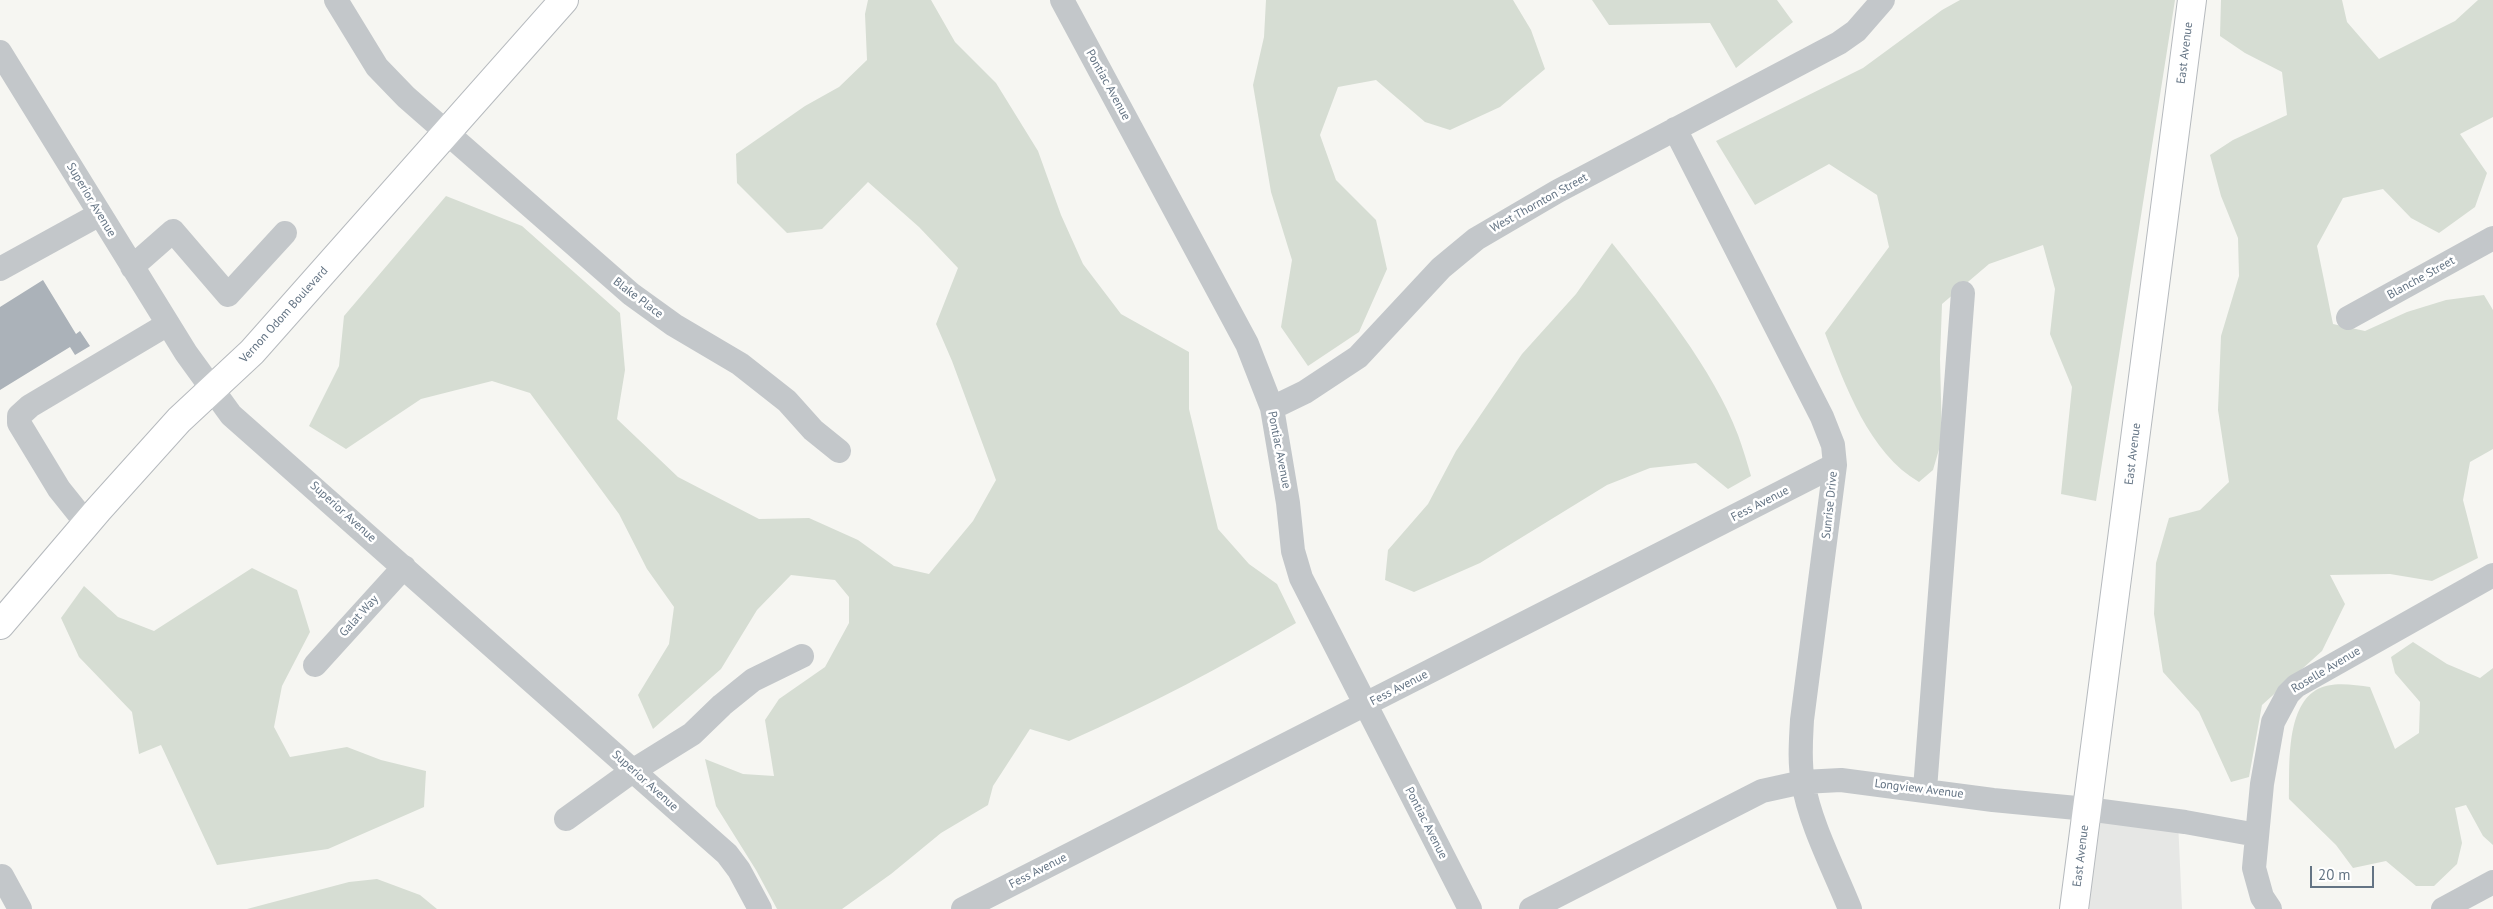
<!DOCTYPE html>
<style>
body{margin:0}
#map{position:relative;width:2493px;height:909px;overflow:hidden;background:#f6f6f2;font-family:"PT Sans",sans-serif}
canvas{display:block}
.scale{position:absolute;left:2310px;top:866px;width:64px;height:22px;box-sizing:border-box;border:2px solid #647484;border-top:0;padding-left:6px;font-size:15px;line-height:18px;white-space:nowrap;color:#647484;-webkit-text-stroke:4px #fff;paint-order:stroke}
</style>
<div id="map">
<canvas width="2493" height="909"></canvas>
<div class="scale">20 m</div>
</div>
<script>
const ctx = document.querySelector('canvas').getContext('2d');
ctx.lineJoin = 'round';
function paint(path, color) {
  ctx.fillStyle = color;
  ctx.fill(path, 'evenodd');
}
function strokePath(path, color, width, dash) {
  ctx.strokeStyle = color;
  ctx.lineWidth = width;
  ctx.lineCap = dash ? 'butt' : 'round';
  ctx.setLineDash(dash || []);
  ctx.stroke(path);
}
function write(font, color, halo, rows, align = 'center') {
  ctx.font = font + ' "PT Sans",sans-serif';
  ctx.lineWidth = 5;
  ctx.setLineDash([]);
  ctx.textBaseline = 'middle';
  ctx.strokeStyle = halo;
  ctx.fillStyle = color;
  for (const [text, x, y, turn = 0] of rows) {
    ctx.save();
    ctx.translate(x, y);
    ctx.rotate((+turn || 0) * Math.PI / 180);
    ctx.textAlign = isNaN(turn) ? turn : align;
    if (halo) ctx.strokeText(text, 0, 0);
    ctx.fillText(text, 0, 0);
    ctx.restore();
  }
}
paint(new Path2D(`
 M2087,809L2178,821L2182,909H2074Z`), '#e6e7e5');
paint(new Path2D(`
 M868,0H931L955,42L996,83L1038,151L1061,215L1083,264L1121,314L1189,352V409L1218,529L1249,564L1277,584L1296,623C1223,667 1147,706 1069,741L1030,729L993,786L988,805L941,833L891,874L842,909H777L756,870L716,806L705,759L743,774L774,776L765,720L779,699L825,667L849,623V597L835,580L791,575L757,610L721,669L653,729L638,695L669,644L674,607L647,569L619,514L530,393L492,381L421,399L346,449L309,426L339,366L344,316L446,196L522,226L620,313L625,370L617,419L678,477L759,519L809,518L858,540L894,566L929,574L973,521L996,480L952,361L936,324L958,268L919,227L868,182L822,229L787,233L737,183L736,154L805,106L839,87L867,60L865,14Z
 M1266,0H1513L1531,30L1545,69L1500,107L1450,130L1425,122L1376,80L1338,87L1320,135L1336,180L1376,220L1387,269L1359,332L1308,366L1281,327L1292,260L1271,192L1253,85L1264,37Z
 M1592,0H1777L1793,22L1736,68L1710,23L1609,25Z
 M1960,0H2175L2096,501L2061,494L2072,387L2050,334L2055,289L2043,245L1989,264L1942,304L1940,359L1942,439L1933,470L1919,482C1869,453 1845,385 1825,333L1889,247L1877,195L1829,164L1755,205L1716,141L1863,68L1942,10Z
 M2221,0H2342L2347,22L2379,59L2455,21L2478,0H2493V117L2460,134L2487,173L2475,207L2439,233L2411,218L2383,189L2343,198L2317,246L2333,324L2365,331L2407,312L2446,300L2484,295L2493,310V449L2470,462L2463,500L2478,558L2432,581L2390,574L2330,575L2345,604L2322,651L2262,705L2249,777L2231,782L2199,712L2163,672L2154,614L2156,563L2169,518L2200,510L2229,482L2218,410L2221,336L2239,276L2238,238L2221,196L2210,155L2233,140L2287,115L2282,72L2245,53L2220,36Z
 M1612,243C1655,297 1714,370 1738,435C1743,449 1747,462 1751,476L1728,489L1696,463L1650,468L1607,485L1480,563L1414,592L1385,580L1388,550L1428,504L1456,451L1522,354L1576,294Z
 M252,568L297,590L310,632L282,686L274,727L290,757L347,747L381,760L426,771L424,807L328,849L217,865L161,745L139,754L132,712L79,657L61,618L84,586L118,617L154,631Z
 M2413,642L2447,664L2480,678L2493,668V845L2483,836L2466,805L2455,808L2462,843L2457,864L2434,886H2416L2386,861L2353,868L2336,845L2289,799C2290,768 2285,709 2316,690C2332,681 2353,685 2370,687L2395,749L2419,733L2420,702L2395,673L2391,657Z
 M377,879L420,895L437,909H247L349,882Z`), '#d6ddd3');
paint(new Path2D(`
 M43,280L76,334L80,331L90,346L75,355L70,347L0,390V307Z`), '#abb2b9');
const major = new Path2D(`
 M0,625L98,510L179,420L252,352L564,0
 M2074,909L2192,0`);
strokePath(major, '#b6babe', 30);
strokePath(new Path2D(`
 M336,0L377,67L406,97L631,294L674,325L740,364L787,401L813,430L839,451
 M1062,0L1247,344L1272,408L1288,503L1293,551L1301,578L1470,909
 M0,52L186,353L231,415L727,854L739,870L760,909
 M1675,129L1822,417L1833,445L1835,465L1802,720C1801,740 1799,761 1803,782C1810,824 1834,869 1850,909
 M132,267L173,231L228,295L285,233
 M0,269L100,214
 M2348,318L2493,238
 M1272,408L1305,392L1358,357L1441,268L1476,239L1558,191L1839,43L1856,31L1883,0
 M87,524L59,489L19,423V416L30,406L168,324
 M315,665L404,567
 M1925,789L1963,293
 M566,819L634,770L692,734L722,705L753,680L802,656
 M2,876L20,909
 M963,909L1835,465
 M1531,909L1762,791L1803,782L1841,780L1993,800L2087,809L2185,822L2257,835
 M2270,909L2262,897L2254,868L2262,784L2273,722L2288,694L2296,686L2493,575
 M2443,909L2493,882`), '#c3c7ca', 24);
strokePath(major, '#fff', 28);
write('12px', '#647484', '#fff', [
 ["East Avenue",2185,53,-83],
 ["Pontiac Avenue",1108,85,61],
 ["Superior Avenue",91,200,59],
 ["West Thornton Street",1539,203,-29],
 ["Blanche Street",2421,278,-29],
 ["Blake Place",638,298,37],
 ["Vernon Odom Boulevard",284,315,-48],
 ["Pontiac Avenue",1279,450,79],
 ["East Avenue",2133,454,-83],
 ["Fess Avenue",1760,504,-27],
 ["Sunrise Drive",1830,505,-84],
 ["Superior Avenue",343,512,42],
 ["Galat Way",359,616,-48],
 ["Roselle Avenue",2326,670,-31],
 ["Fess Avenue",1399,688,-27],
 ["Superior Avenue",645,781,42],
 ["Longview Avenue",1919,789,7],
 ["Pontiac Avenue",1426,823,63],
 ["East Avenue",2081,856,-83],
 ["Fess Avenue",1038,871,-27]
]);
</script>
